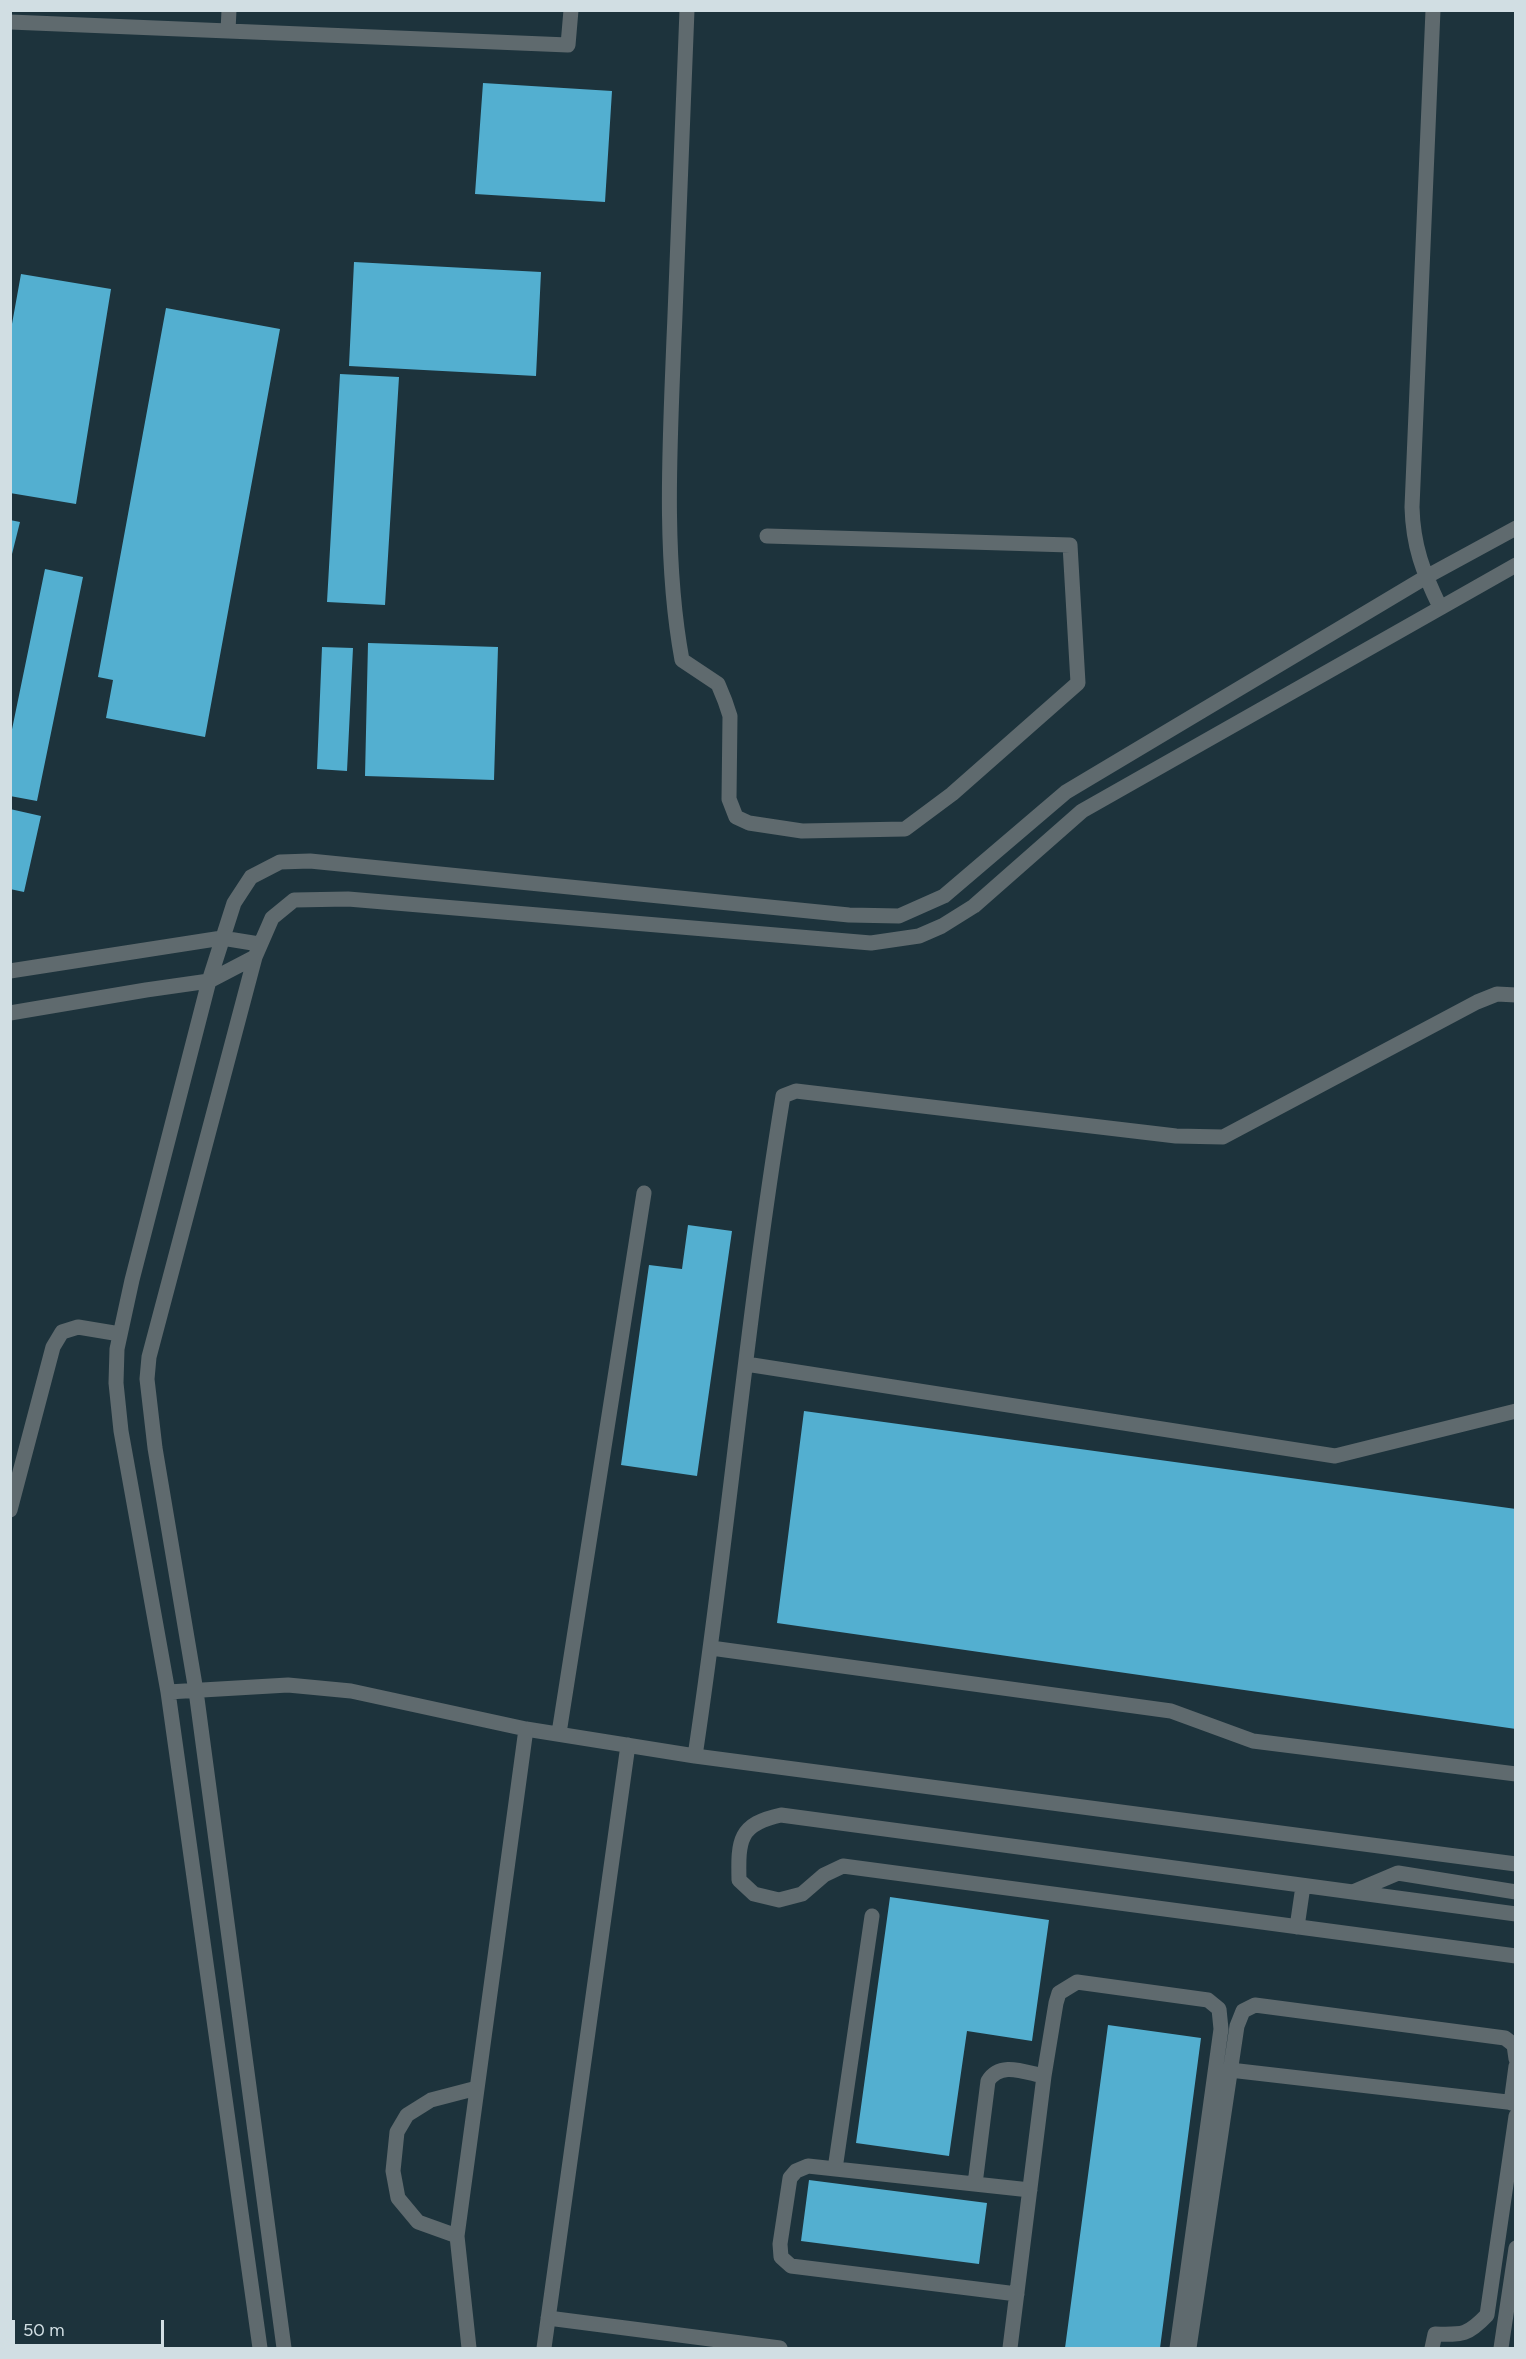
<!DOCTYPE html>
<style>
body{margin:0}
#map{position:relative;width:1526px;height:2359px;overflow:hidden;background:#1d333c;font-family:Figtree,sans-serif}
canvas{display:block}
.frame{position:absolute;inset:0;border:12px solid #d1dee3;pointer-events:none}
.scale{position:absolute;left:12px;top:2320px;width:152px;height:27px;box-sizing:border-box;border:3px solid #d1dee3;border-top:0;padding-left:8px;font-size:18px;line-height:21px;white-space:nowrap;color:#d1dee3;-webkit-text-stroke:4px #1d333c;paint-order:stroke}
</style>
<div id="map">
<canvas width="1526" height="2359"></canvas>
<div class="frame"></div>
<div class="scale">50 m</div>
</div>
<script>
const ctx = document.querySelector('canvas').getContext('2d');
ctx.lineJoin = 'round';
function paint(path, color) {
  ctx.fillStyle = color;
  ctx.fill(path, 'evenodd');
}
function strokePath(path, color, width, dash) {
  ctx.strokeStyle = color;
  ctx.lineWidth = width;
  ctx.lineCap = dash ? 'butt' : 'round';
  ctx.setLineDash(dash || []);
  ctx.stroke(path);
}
paint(new Path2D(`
 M483,83L612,91L605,202L475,194Z
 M354,262L541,272L536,376L349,366Z
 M21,274L111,289L76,504L10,493V335Z
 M166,308L280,329L205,737L106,718L113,680L98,677Z
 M340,374L399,377L385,605L327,602Z
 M10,520L20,522L11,558H10Z
 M45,569L83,577L37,801L10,796V739Z
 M368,643L498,647L494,780L365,776Z
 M322,647L353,648L347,771L317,769Z
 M10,809L41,816L24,892L10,889Z
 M688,1225L732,1231L697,1476L621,1465L649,1265L682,1269Z
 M804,1411L1516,1509V1729L777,1623Z
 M890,1897L1049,1920L1032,2041L967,2031L949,2156L856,2143Z
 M1108,2025L1201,2038L1160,2348H1065Z
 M809,2180L987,2203L979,2264L801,2241Z`), '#53afd0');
strokePath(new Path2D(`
 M687,10C683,120 679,229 674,338C670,442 663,557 682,660L718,684L725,701L730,716L729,799L736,817L749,823L802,831L905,829L952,794L1078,683L1070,545L767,536
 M1433,10L1412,507C1413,546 1423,572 1440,607
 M10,22L568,45L571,10
 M228,31L229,10
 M10,971L222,938L259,944
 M10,1013L146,990L209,981L255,957
 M746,1364L1335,1456L1516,1411
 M10,1510L53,1347L62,1332L78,1327L120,1334
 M711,1648L1171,1711L1253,1741L1516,1774
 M168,1692L288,1685L351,1691L526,1729L695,1756L1516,1864
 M559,1733L644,1193
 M695,1756C728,1537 747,1315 783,1096L796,1091L1176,1136L1223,1137L1477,1002L1497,994L1516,995
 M1353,1892L1398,1873L1516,1892
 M1516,1914L781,1815C739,1824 738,1840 739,1880L754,1894L779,1900L802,1894L824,1875L843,1866L1516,1956
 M1297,1927L1303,1886
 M1230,2070L1516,2103
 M1511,2103L1516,2066
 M835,2169L872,1916
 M975,2184L988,2081C1000,2061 1024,2072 1044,2076
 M457,2236L418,2222L398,2198L393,2171L397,2132L407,2115L431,2100L477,2088
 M1017,2294L791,2266L781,2257L780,2244L790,2178L796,2171L808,2166L1030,2190
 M548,2318L780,2348
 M260,2348L168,1692L121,1431L116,1383L117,1349L132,1280L209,981L234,903L251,877L280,862L310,861L849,915L899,916L944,896L1066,792L1426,577L1516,528
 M284,2348L196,1691L155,1448L147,1379L149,1357L255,957L272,918L294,900L348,899L871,943L919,936L942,926L974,906L1082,811L1516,565
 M469,2348L457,2236L526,1729
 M544,2348L628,1745
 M1010,2348L1044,2076L1056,2003L1059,1993L1077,1982L1208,2000L1219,2009L1221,2029L1177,2348
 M1189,2348L1237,2026L1243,2011L1255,2005L1505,2038L1514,2045L1516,2059
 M1432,2348L1435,2334C1463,2335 1468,2335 1487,2315L1516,2116
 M1501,2348L1516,2248`), '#5f6a6e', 15);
</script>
